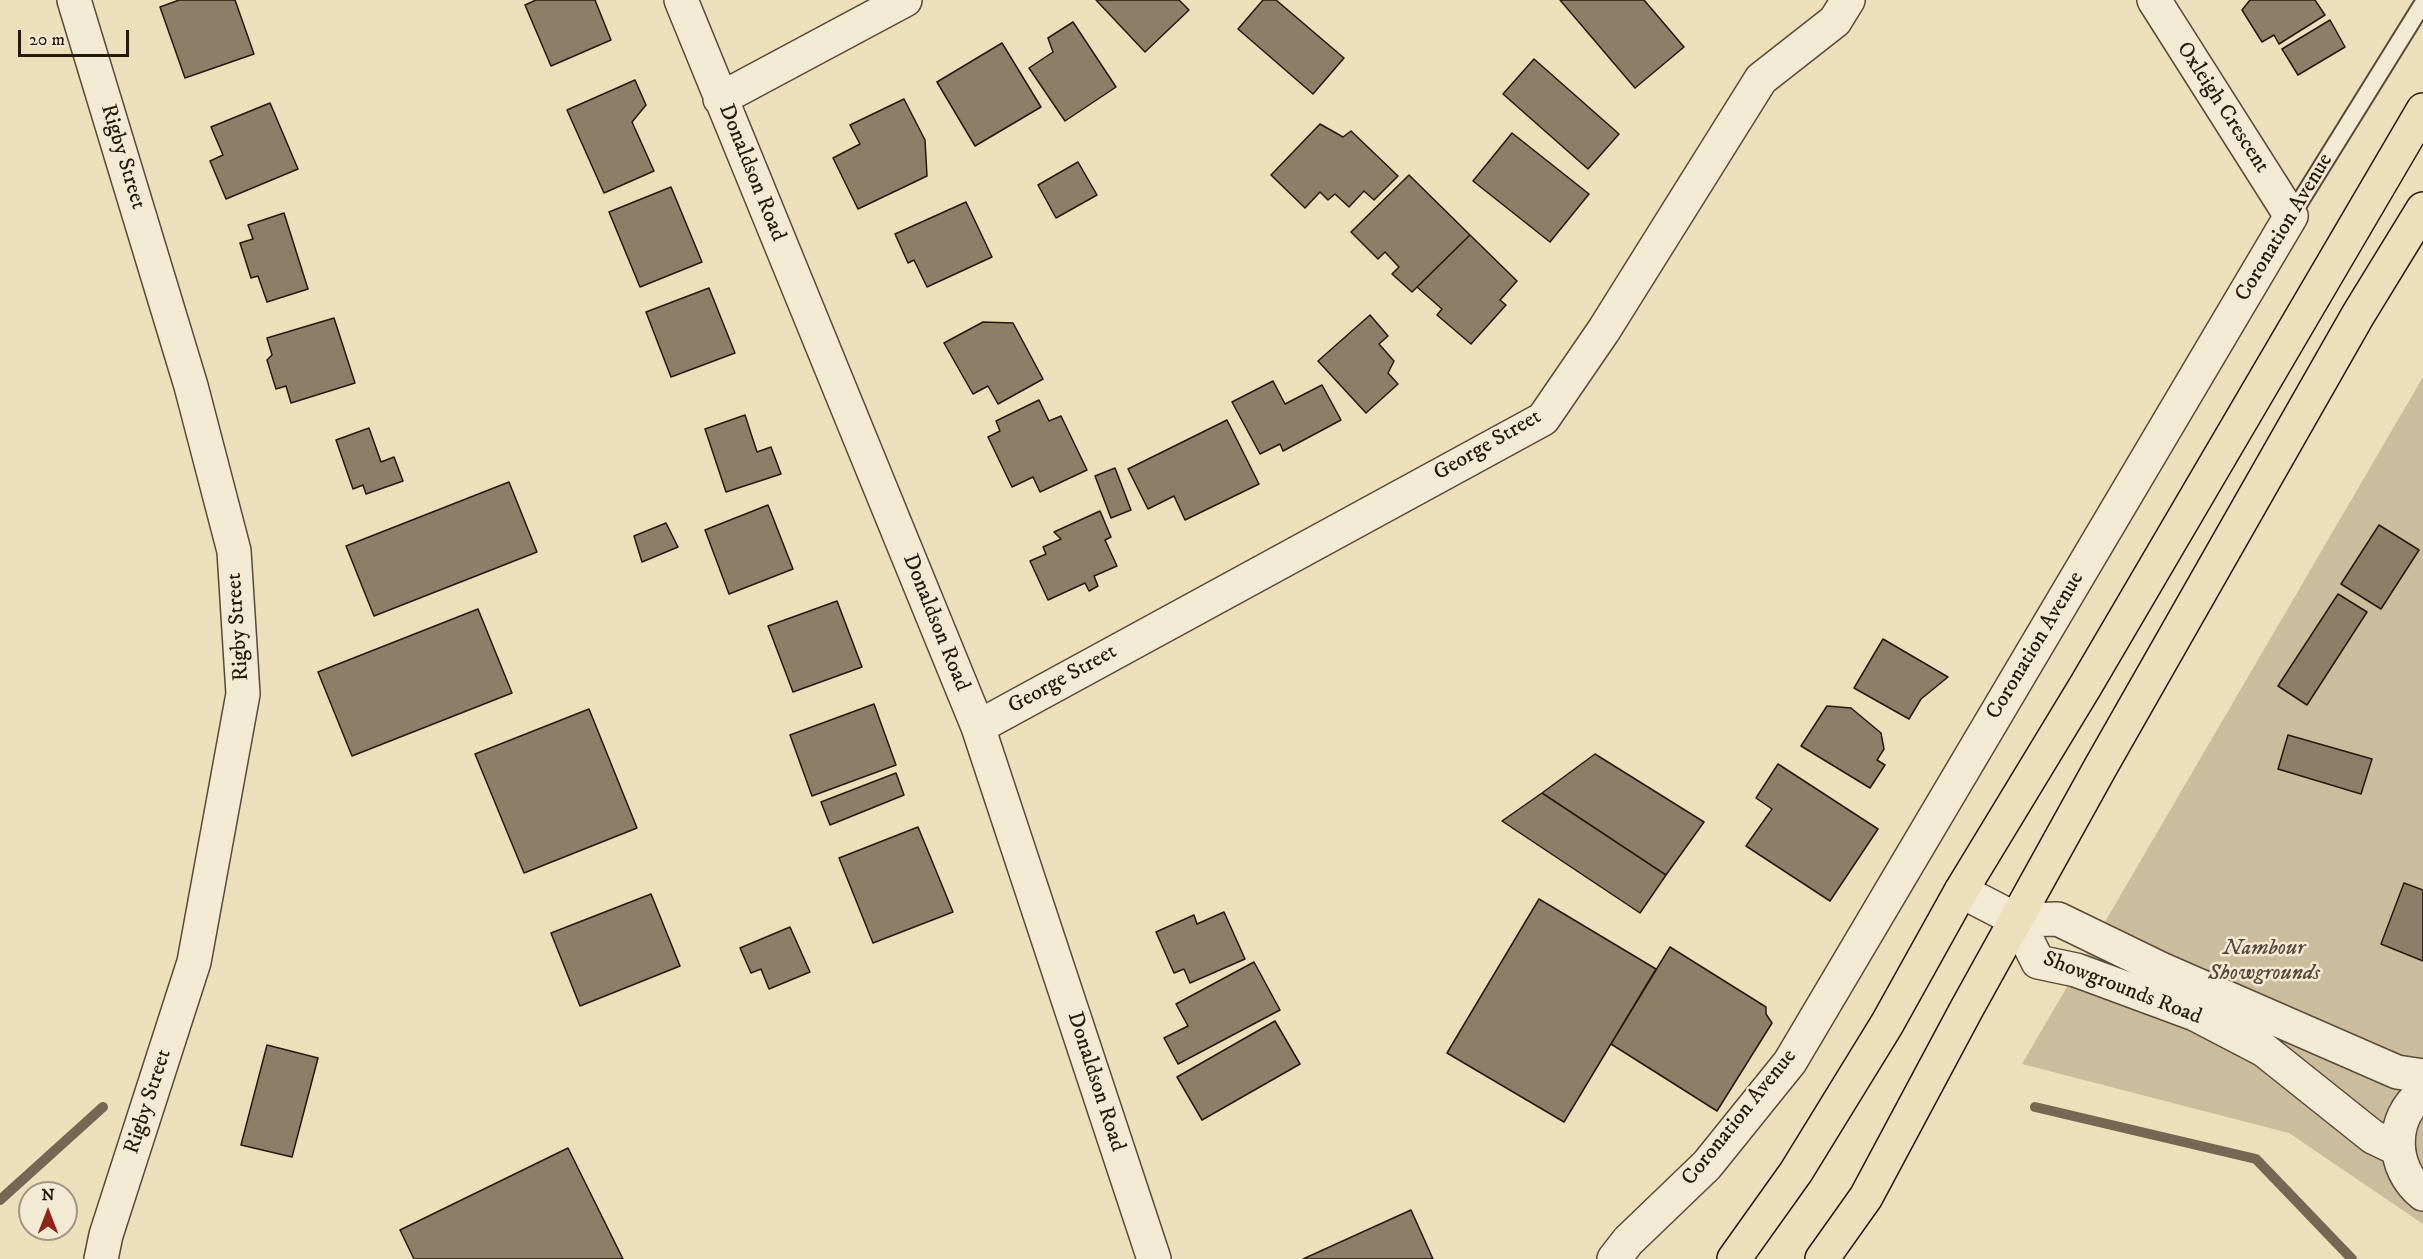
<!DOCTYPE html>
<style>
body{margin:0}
#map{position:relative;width:2423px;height:1259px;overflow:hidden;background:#eddebc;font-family:"IM FELL DW Pica",serif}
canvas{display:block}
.north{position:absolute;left:18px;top:1181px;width:60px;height:60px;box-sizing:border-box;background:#f3ead3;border:2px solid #a19683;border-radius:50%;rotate:0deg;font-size:16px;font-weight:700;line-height:24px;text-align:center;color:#26180b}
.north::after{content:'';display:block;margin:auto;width:21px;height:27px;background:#8f2418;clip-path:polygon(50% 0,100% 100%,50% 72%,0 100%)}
.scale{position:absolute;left:18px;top:30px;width:111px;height:27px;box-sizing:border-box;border:3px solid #26180b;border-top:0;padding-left:8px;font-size:18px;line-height:21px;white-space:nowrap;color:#26180b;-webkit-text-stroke:4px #f3ead3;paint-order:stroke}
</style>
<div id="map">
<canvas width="2423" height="1259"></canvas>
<div class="north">N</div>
<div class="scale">20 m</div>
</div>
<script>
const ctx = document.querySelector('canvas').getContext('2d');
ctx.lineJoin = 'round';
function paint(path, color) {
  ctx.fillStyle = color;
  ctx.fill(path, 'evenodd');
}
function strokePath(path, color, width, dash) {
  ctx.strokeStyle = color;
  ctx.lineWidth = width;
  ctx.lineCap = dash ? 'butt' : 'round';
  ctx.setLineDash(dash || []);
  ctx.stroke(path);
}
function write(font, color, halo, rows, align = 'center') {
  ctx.font = font + ' "IM FELL DW Pica",serif';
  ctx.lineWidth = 5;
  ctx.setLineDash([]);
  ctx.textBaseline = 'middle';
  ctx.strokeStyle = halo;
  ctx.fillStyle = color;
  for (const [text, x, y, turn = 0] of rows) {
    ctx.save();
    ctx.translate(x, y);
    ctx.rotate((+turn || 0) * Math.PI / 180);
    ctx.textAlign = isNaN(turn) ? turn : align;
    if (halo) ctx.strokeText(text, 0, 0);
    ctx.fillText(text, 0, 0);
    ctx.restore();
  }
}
paint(new Path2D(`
 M2423,377V1224L2289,1133L2022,1064Z`), '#cbbc9e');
strokePath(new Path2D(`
 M2035,1107L2256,1159L2352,1259
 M0,1200L103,1107`), '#756751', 10);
const building = new Path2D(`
 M179,0H235L254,54L185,78L160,7Z
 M536,0H595L611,40L551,66L525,5Z
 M1096,0H1179L1189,10L1145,52Z
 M1263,0H1276L1344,58L1313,94L1238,29Z
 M1560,0H1644L1684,47L1635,88Z
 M2250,0H2315L2325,15L2279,44L2274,35L2262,42L2242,10Z
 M2330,20L2345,47L2298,75L2282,49Z
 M1073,22L1116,87L1065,121L1029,68L1053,52L1048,38Z
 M1002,43L1041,107L975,146L937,82Z
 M1534,59L1619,134L1588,169L1503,94Z
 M635,80L646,105L632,122L654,171L604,193L567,110Z
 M904,99L925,140L927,176L858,209L833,158L860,144L850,125Z
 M270,103L298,169L226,199L210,161L223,155L211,127Z
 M1320,124L1343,137L1351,131L1398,176L1374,200L1364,191L1349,207L1335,194L1328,200L1320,192L1305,208L1271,175Z
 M1512,133L1589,194L1550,242L1473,181Z
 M1078,162L1097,195L1056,218L1038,185Z
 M1409,175L1470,235L1412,292L1392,274L1399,267L1385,252L1378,259L1351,232Z
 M671,187L702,262L640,287L609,212Z
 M966,202L992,257L927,287L914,260L908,263L895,234Z
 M284,213L308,289L267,302L258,276L251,278L240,243L253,239L248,225Z
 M1470,235L1517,281L1500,300L1506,305L1471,344L1437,315L1442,309L1417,287Z
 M709,288L735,353L671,377L646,312Z
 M1370,315L1388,336L1379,344L1394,361L1388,373L1398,384L1366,413L1318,361Z
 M334,318L355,383L291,403L286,386L276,389L267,360L272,355L267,338Z
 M983,322L1013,323L1043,379L998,404L988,386L973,394L944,343Z
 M1273,381L1285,404L1322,385L1341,420L1283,451L1280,444L1260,454L1232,402Z
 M1039,400L1049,421L1061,416L1087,470L1040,492L1033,477L1012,487L988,437L1000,431L996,421Z
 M745,415L757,452L771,447L781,474L726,492L705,429Z
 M1227,420L1259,484L1185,520L1174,496L1148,509L1128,469Z
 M369,428L381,462L394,457L403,481L366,494L363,485L353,489L336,440Z
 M1115,468L1131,510L1111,518L1095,476Z
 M509,482L537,552L374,616L346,546Z
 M768,505L793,569L729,594L705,530Z
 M1100,511L1111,537L1105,540L1117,566L1094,576L1098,586L1089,591L1085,583L1048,600L1030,561L1046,554L1043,547L1061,539L1054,532Z
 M666,523L678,547L642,562L634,536Z
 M2379,525L2419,550L2381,609L2341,584Z
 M2338,594L2367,612L2307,705L2278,686Z
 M837,601L862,667L793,692L768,626Z
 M478,609L512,693L352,756L318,672Z
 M1883,639L1948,677L1921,699L1909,719L1854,688Z
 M874,704L896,765L812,796L790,735Z
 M1827,706L1851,708L1881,733L1884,749L1877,760L1885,765L1870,788L1801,746Z
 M589,709L637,828L524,873L475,754Z
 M2288,735L2372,759L2361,794L2278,769Z
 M1595,754L1704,822L1666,875L1542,793Z
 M1778,764L1878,829L1830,901L1746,846L1772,809L1756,798Z
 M896,773L904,795L830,825L821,802Z
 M1542,793L1666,875L1640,913L1502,821Z
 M918,827L953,912L873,943L839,858Z
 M2404,883L2423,890V961L2381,944Z
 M651,894L680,966L580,1006L551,933Z
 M1539,899L1656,969L1564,1122L1447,1053Z
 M1224,912L1245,959L1190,983L1184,969L1174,973L1156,932L1194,915L1197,924Z
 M790,927L810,972L769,989L761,969L751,973L740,948Z
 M1670,947L1766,1007V1014L1772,1023L1717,1111L1611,1044Z
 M1254,962L1280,1010L1178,1064L1164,1038L1188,1026L1176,1004Z
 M1275,1021L1300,1064L1202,1120L1177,1077Z
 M267,1045L318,1058L292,1157L241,1145Z
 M568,1148L623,1259H414L400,1230Z
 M1411,1210L1433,1259H1303Z`);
paint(building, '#8d7f67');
strokePath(building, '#26180b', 1.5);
const service = new Path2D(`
 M2291,216L2422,5`);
const minor = new Path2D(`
 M74,0L191,386L234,551L243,694L194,962L106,1235L101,1259
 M681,0L978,727L1154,1259
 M720,99L905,0
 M978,727L1543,419L1604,330L1761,79L1835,21L1848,0
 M1961,891L2017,920
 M2017,920L2038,962L2076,970L2195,1014L2264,1050L2373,1137L2398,1149
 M2017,920L2058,919L2161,969L2397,1072L2423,1076
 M2423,1093C2389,1118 2391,1169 2423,1194
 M1614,1259L1628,1241L1707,1165L1790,1062L2291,216L2154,0`);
const primary = new Path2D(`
 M1734,1259L1796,1172L1887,1024L1961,891L2086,685L2423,110
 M1822,1259L1866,1197L1966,1010L2100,768L2358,315L2423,209`);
strokePath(service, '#584a37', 20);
strokePath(minor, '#584a37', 36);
strokePath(primary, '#26180b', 36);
strokePath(service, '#f3ead3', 16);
strokePath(minor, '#f3ead3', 33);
strokePath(primary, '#eddebc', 33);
write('22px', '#26180b', '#f3ead3', [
 ["Oxleigh Crescent",2222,108,57],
 ["Rigby Street",122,157,73],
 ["Donaldson Road",751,173,68],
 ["Coronation Avenue",2285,228,-59],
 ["George Street",1488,446,-30],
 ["Donaldson Road",935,623,68],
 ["Rigby Street",239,627,-94],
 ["Coronation Avenue",2036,646,-59],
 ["George Street",1063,680,-29],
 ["Showgrounds Road",2122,989,21],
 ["Donaldson Road",1095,1082,72],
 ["Rigby Street",149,1102,-72],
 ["Coronation Avenue",1740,1118,-51]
]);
write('italic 22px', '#584937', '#f3ead3', [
 ["Nambour",2264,949],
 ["Showgrounds",2264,974]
]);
</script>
